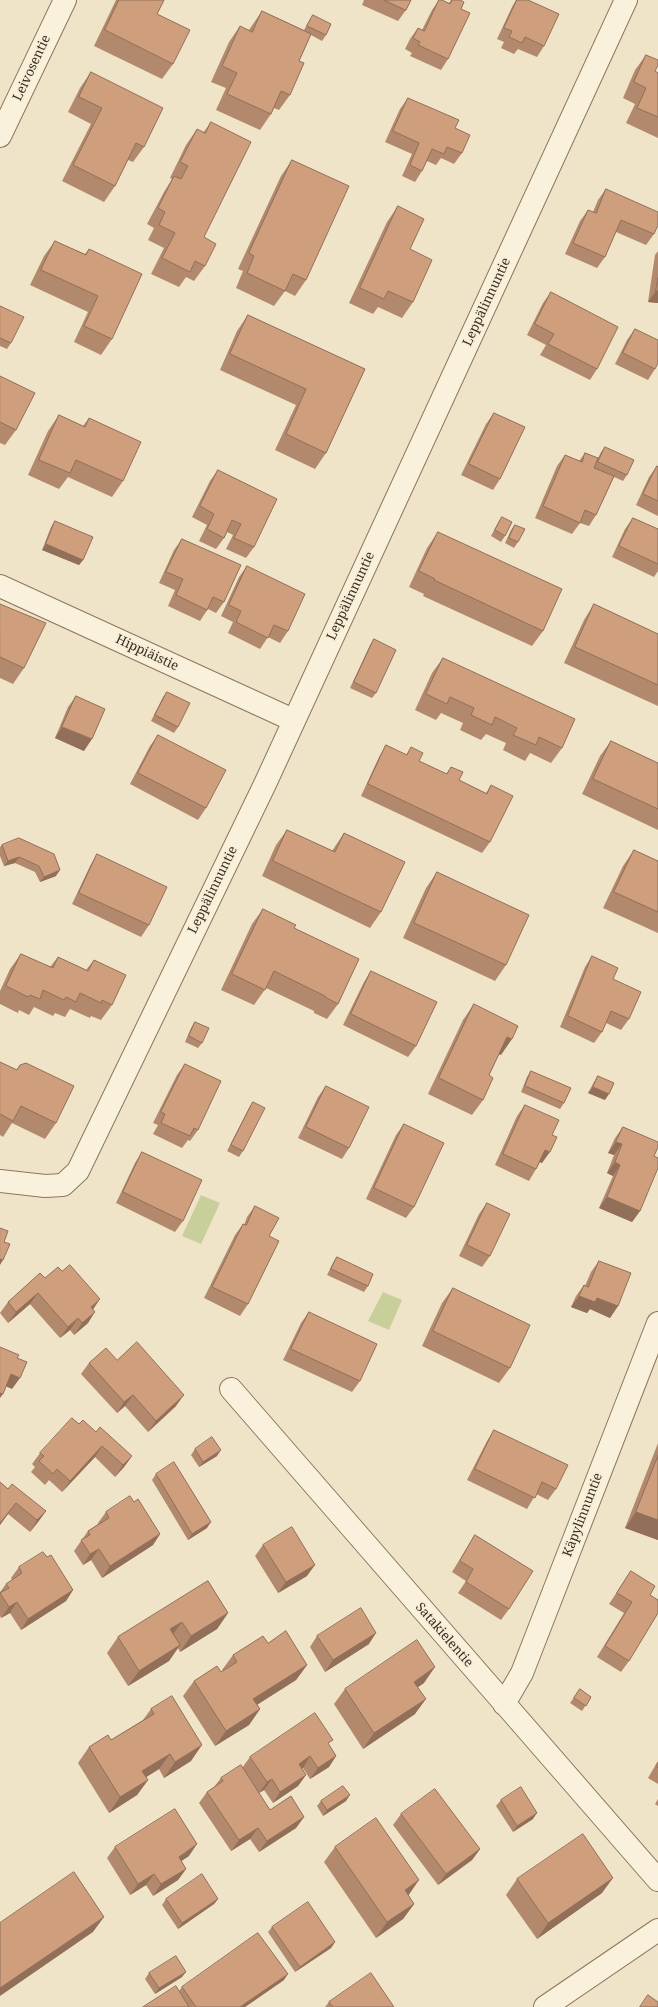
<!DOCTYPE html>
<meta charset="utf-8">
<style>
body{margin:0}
canvas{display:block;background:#f0e4c8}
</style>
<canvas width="658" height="2007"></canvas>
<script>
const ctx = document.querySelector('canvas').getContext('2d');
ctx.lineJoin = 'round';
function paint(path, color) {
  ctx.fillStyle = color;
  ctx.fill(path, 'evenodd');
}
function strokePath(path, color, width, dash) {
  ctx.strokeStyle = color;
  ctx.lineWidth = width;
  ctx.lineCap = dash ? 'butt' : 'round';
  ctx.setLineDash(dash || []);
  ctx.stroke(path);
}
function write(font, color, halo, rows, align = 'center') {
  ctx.font = font + ' "Noto Serif",serif';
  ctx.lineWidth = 4;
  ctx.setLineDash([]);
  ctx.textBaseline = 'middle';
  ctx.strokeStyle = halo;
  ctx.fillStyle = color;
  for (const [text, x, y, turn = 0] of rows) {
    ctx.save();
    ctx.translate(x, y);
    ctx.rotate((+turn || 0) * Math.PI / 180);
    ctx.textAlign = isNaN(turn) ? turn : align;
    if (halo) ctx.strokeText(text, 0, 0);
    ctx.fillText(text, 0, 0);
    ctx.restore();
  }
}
paint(new Path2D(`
 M201,1195L220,1203L201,1244L182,1236Z
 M383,1292L402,1300L389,1330L368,1321Z`), '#c9cf9b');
const minor = new Path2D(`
 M0,136L65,0
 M0,586L293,720
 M0,1181L45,1186L63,1185L78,1171L265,784L626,0
 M231,1389L658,1880
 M504,1704L522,1673L658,1323`);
const tertiary = new Path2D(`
 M545,2007L658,1930`);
strokePath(minor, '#8d765c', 24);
strokePath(tertiary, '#8d765c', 24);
strokePath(minor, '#faf1dc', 22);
strokePath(tertiary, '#faf1dc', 22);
paint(new Path2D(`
 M116,0H164L157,14L173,64L162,79L94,46Z
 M364,0H411L406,10L398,21L362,5Z
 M439,0L449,3L451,0H460L461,9L448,59L441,70L410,56L412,53L405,49L410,39L418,28L422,30L432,10Z
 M516,0H528L544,46L537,57L518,49L514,54L501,48L504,42L497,39L512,7Z
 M262,11L304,30L309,21L313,15L326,35L322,41L311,35L299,61L290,95L279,110L274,108L271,114L260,130L216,110L226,88L211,82L229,42L240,26L249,30L251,27Z
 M646,55L655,71L658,73V138L626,123L635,104L623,98L635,70Z
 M91,72L144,147L133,162L128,160L115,186L104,202L62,181L91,124L68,112L80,88Z
 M408,98L455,128L462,153L454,164L441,158L436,165L427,161L422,171L415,182L402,176L412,154L385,142L400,109Z
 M211,122L204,237L205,266L194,281L186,277L179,287L151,274L164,248L148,240L154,228L147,224L164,192L172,179L170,178L186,145L197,129L203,133Z
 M292,160L306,280L295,296L285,291L274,306L236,288L243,271L238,269L281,176Z
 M606,189L654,234L646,245L616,232L605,257L597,268L565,254L580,221L588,210L593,212L598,200Z
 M398,206L410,249L413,302L402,318L378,307L373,314L349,303L387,222Z
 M55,241L85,254L89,249L112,339L101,355L74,342L88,312L30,285L44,256Z
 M658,251V303L648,302L655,255Z
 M551,292L597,369L590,380L540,355L546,345L527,335L543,303Z
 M0,306L11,343L7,349L0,346Z
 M248,315L365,369L326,453L315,469L275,450L296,405L220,370L237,331Z
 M635,329L655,369L648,380L615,364L627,340Z
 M0,376L16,430L5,445L0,443Z
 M494,413L500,479L493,490L461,475L486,424Z
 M59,415L83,426L89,418L123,481L112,497L68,477L59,489L28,475L48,431Z
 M605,447L627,475L623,481L614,477L596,515L589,526L580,523L572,534L535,518L557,466L565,455L579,461L585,453L598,458L601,452Z
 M657,466L658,467V516L636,505L649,477Z
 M218,470L254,547L246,558L226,549L233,535L227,532L224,538L216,549L199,541L207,525L192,517L210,481Z
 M502,517L505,536L501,542L491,536L498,523Z
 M633,518L658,529V571L654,577L612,557L625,529Z
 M55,521L83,560L79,565L42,550L51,527Z
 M515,525L518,542L514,548L505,543L511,530Z
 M438,532L543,631L532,646L423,596L424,594L409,587L427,548Z
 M182,539L224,602L216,613L208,609L200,621L168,606L175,590L159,583L174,550Z
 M247,566L288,631L280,643L268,637L260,649L228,633L233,622L221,616L239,577Z
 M0,604L24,668L13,684L0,678Z
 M594,604L658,634V706L564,663L584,620Z
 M374,639L376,693L372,698L350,688L370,645Z
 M443,658L562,748L551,763L530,753L525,761L503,750L506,743L486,734L481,740L460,730L463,723L441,713L436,720L415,710L432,673Z
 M167,692L178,727L174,733L151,721L163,697Z
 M76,696L84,751L55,738L68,707Z
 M158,735L206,808L198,820L130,784L150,746Z
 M611,741L658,763V830L582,794L600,756Z
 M386,745L406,755L411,747L419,761L446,774L451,767L459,780L486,793L491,785L490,842L482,853L361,796L379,757Z
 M287,830L332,851L344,833L381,912L370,928L262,876L276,845Z
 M2,845L56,876L40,882L35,872L15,863L4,866L0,856V847Z
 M634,850L658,861V933L603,908L623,866Z
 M97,854L149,925L141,937L72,904L90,866Z
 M437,872L506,965L495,981L403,938L426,888Z
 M263,909L294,928L338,1004L327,1019L314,1013V1011L266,988L254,1005L221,990L252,924Z
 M21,954L50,967L58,957L86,970L94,960L112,1005L101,1020L91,1016L90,1018L70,1009L65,1017L55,1013L53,1016L34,1007L29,1015L19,1010L18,1013L0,1004V991L10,969Z
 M592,956L613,979L629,1019L621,1030L606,1023L602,1032L594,1043L560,1027L585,967Z
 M371,971L416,1046L408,1057L343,1025L364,982Z
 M474,1004L501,1055L499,1054L489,1075L483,1100L472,1115L428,1094L463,1020Z
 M195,1022L202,1043L198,1048L185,1042L191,1028Z
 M0,1062L16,1070L20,1065L56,1123L45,1139L12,1123L3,1137L0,1135Z
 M185,1064L198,1130L190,1141L188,1140L182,1148L153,1134L158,1125L153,1123L177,1075Z
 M531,1071L564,1103L560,1109L521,1092L527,1077Z
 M598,1076L605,1100L588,1093L594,1082Z
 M326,1086L349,1148L342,1159L298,1138L318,1097Z
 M253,1102L243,1151L239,1157L227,1151L249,1108Z
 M525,1105L552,1135L542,1163L540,1162L536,1169L529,1181L495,1165L517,1116Z
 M404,1124L414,1207L406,1218L366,1199L396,1135Z
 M623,1127L654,1156L640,1211L632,1222L599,1208L613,1176L607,1173L614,1155L608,1153L615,1138Z
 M142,1152L183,1221L175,1232L116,1203L135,1163Z
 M487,1203L490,1256L482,1267L459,1256L479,1214Z
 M255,1206L269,1236L248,1304L240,1316L204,1298L235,1235L243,1224L244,1225L247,1217Z
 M337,1257L368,1286L364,1292L327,1275L333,1263Z
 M599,1261L618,1306L610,1318L590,1309L587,1313L571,1307L576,1296L584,1285L585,1286L591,1272Z
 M45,1278L93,1309L88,1323L74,1335L70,1330L60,1338L30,1304L8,1323L0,1313L8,1302Z
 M453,1288L510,1368L499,1383L422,1346L442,1303Z
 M309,1312L360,1381L352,1392L283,1360L301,1323Z
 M117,1360L176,1406L148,1432L125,1406L117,1413L81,1374L89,1363Z
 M79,1424L96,1432L132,1456L124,1467L115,1477L95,1457L62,1492L49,1480L45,1485L31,1472L35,1467L32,1464L40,1453Z
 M494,1430L556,1489L548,1500L536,1494L527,1509L467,1480L487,1441Z
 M658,1443V1540L625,1528Z
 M195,1449L217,1456L199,1467L191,1455Z
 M156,1474L207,1528L188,1540L152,1480Z
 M0,1482L8,1489L46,1511L38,1522L30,1532L8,1514L0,1525Z
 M134,1502L160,1534L153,1545L102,1578L91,1560L83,1565L74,1551L88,1531L98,1524V1523L106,1512Z
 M475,1535L509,1609L501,1620L458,1593L466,1581L452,1572L468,1546Z
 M263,1545L307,1576L278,1593L255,1556Z
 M47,1557L73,1590L66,1601L21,1630L10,1613L1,1618L0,1616V1592L6,1584L12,1580L11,1578L19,1567Z
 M631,1571L650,1595L629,1661L621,1672L597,1657L624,1613L609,1604Z
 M208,1581L228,1613L217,1629L180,1652L178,1648L169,1661L128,1686L107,1653L118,1637Z
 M317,1636L369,1644L325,1672L310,1647Z
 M268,1643L307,1665L296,1680L257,1705L260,1709L249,1725L215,1746L183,1696L194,1681L223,1671L222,1670L233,1655Z
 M424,1683L418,1687L415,1714L363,1749L334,1704L345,1689Z
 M580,1689L591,1697L582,1711L570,1703Z
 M151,1709L191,1761L164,1778L159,1769L146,1777L148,1780L137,1795L109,1813L78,1763L89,1747L111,1740L143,1720Z
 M329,1745L336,1756L329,1767L310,1779L303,1768H302L306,1775L298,1786L273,1803L264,1790L259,1793L270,1810L304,1817L296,1828L259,1852L250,1839L231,1851L199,1803L207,1792L214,1787L221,1778L242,1768L250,1757Z
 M658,1761V1784L648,1778Z
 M658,1799V1806L655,1804Z
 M501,1800L533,1819L513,1832L496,1806Z
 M321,1801H346L323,1816L317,1806Z
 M401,1814L480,1849L472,1860L438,1885L393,1825Z
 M115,1847L189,1856L181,1861L186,1869L178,1880L153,1896L146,1885L130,1895L107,1858Z
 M335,1847L408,1895L414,1904L403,1919L376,1938L324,1862Z
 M517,1879L602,1893L537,1939L506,1895Z
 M166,1899H218L214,1904L178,1929L162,1905Z
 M272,1927L335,1942L331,1948L295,1972L268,1932Z
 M149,1973L182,1977L155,1994L145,1979Z
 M284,1980L245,2007H143L179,1991L182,1987Z
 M329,2002L394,2007H325Z`), '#b2896c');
paint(new Path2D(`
 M656,291H658V303L648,302Z
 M46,544L83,560L79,565L42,550Z
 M62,727L92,739L84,751L55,738Z
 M19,857L15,863L4,866L8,861Z
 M60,870L56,876L40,882L44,877Z
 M507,1037L512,1039L501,1055L496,1053Z
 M593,1087L609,1094L605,1100L588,1093Z
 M616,1142L622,1144L614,1155L608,1153Z
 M545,1150L550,1152L542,1163L537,1161Z
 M615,1162L620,1165L613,1176L607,1173Z
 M607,1197L640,1211L632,1222L599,1208Z
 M0,1259L3,1260L0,1265Z
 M38,1293L30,1304L8,1323L16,1312Z
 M579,1296L597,1298L618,1306L610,1318L590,1309L587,1313L571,1307Z
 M100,1299L92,1311L91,1307Z
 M95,1312L88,1323L74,1335L82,1323Z
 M78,1318L70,1330L60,1338L68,1327Z
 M11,1374L20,1378L12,1389L3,1385Z
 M0,1393L3,1394L0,1398Z
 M133,1395L125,1406L117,1413L124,1402Z
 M184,1395L176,1406L148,1432L156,1421Z
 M102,1446L95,1457L62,1492L70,1481Z
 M221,1450L217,1456L199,1467L203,1462Z
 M132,1456L124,1467L115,1477L123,1465Z
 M16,1503L0,1525V1523Z
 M46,1511L38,1522L30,1532L37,1520Z
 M636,1512L658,1520V1540L625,1528Z
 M211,1522L207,1528L188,1540L192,1534Z
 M160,1534L153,1545L102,1578L110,1566Z
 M99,1549L91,1560L83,1565L90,1554Z
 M315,1565L307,1576L278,1593L286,1582Z
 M73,1590L66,1601L21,1630L28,1619Z
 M17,1602L10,1613L1,1618L9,1607Z
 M228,1613L217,1629L180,1652L191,1636Z
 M182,1622L171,1637L170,1629Z
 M376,1633L369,1644L325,1672L333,1660Z
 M180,1645L169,1661L128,1686L139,1671Z
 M307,1665L296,1680L242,1714L253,1699Z
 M435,1667L424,1683L403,1697L414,1682Z
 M426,1699L415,1714L363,1749L374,1733Z
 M260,1709L249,1725L215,1746L226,1731Z
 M202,1745L191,1761L164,1778L175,1762Z
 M170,1754L159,1769L132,1786L142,1771Z
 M310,1756L303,1768L292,1775L299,1764Z
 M336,1756L329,1767L310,1779L318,1768Z
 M306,1775L298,1786L273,1803L280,1792Z
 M272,1779L264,1790L259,1793L267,1782Z
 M148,1780L137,1795L109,1813L120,1797Z
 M350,1795L346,1801L323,1816L327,1810Z
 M537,1813L533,1819L513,1832L517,1826Z
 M304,1817L296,1828L259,1852L267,1841Z
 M258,1828L250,1839L231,1851L239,1840Z
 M197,1844L189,1856L171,1868L179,1857Z
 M480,1849L472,1860L438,1885L446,1874Z
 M186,1869L178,1880L153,1896L161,1884Z
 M154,1874L146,1885L130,1895L138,1884Z
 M613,1878L602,1893L537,1939L548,1923Z
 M419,1880L408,1896L405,1890Z
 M218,1899L214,1904L178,1929L182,1923Z
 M414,1904L403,1919L376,1938L387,1922Z
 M104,1917L93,1932L0,1996V1988Z
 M335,1942L331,1948L295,1972L300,1967Z
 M186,1972L182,1977L155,1994L159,1988Z
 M288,1974L284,1980L245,2007H240Z`), '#916f58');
const building = new Path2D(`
 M119,0H164L157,14L190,30L173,64L105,30Z
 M384,0H411L406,10Z
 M439,0H442L450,4L452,0H460L464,2L461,9L470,13L448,59L418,45L420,42L413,38L418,28L424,31Z
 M517,0H528L559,14L544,46L525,37L522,43L509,37L512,31L504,28Z
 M262,11L311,34L299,61L304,63L290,95L281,91L271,114L227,94L237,73L222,66L240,26L252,32Z
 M313,15L331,24L326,35L307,26Z
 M646,55L658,60V65L655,71L658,73V117L637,108L646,88L634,82Z
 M91,72L163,108L144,147L136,143L115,186L73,165L102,108L79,97Z
 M408,98L459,120L455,128L470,135L462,153L447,147L444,154L432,149L422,171L410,165L419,143L393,131Z
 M211,122L251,142L204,237L216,244L205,266L195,261L190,272L162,258L175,233L159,225L165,212L158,208L174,176L181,179L188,166L180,162L197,129L205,133Z
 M292,160L349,186L306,280L293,274L285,291L247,273L254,256L249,253Z
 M606,189L658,212V225L654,234L621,220L605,257L573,243L588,210L596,213Z
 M398,206L424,219L410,249L432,260L413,302L388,291L384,299L360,288Z
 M55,241L86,255L89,249L142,274L112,339L84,326L98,296L41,270Z
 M658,278V291H656Z
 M551,292L618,327L597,369L548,344L554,334L535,324Z
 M0,306L24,317L11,343L0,338Z
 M248,315L365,369L326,453L286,434L306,389L230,354Z
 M635,329L658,340V363L655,369L623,353Z
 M0,376L35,393L16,430L0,422Z
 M494,413L525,427L500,479L469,464Z
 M59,415L85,427L89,418L141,442L123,481L76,460L70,473L39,460Z
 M605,447L634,460L627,475L598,462Z
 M585,453L598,458L594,468L614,476L596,515L585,510L580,523L543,506L565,455L582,462Z
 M657,466L658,467V501L643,494Z
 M218,470L277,499L254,547L234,538L241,524L232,520L224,538L207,529L214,514L200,506Z
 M502,517L512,522L505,536L495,530Z
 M633,518L658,529V564L619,546Z
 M55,521L93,537L83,560L46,544Z
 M515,525L525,529L518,542L509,538Z
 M438,532L562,589L543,631L434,580L435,579L419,571Z
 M182,539L241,565L224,602L213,597L207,610L176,595L183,579L166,572Z
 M247,566L305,594L288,631L274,625L268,638L236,622L241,611L229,605Z
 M0,604L46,623L24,668L0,657Z
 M594,604L658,634V685L575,647Z
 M374,639L396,650L376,693L354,682Z
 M443,658L575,719L562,748L539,737L536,745L513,735L517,728L495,717L492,725L471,715L474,708L450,697L447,704L426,694Z
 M167,692L190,703L178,727L155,715Z
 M76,696L105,709L92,739L62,727Z
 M158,735L226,770L206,808L138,773Z
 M611,741L658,763V809L593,779Z
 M386,745L407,755L411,747L423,753L419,761L447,774L451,767L463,772L459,780L487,794L491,785L513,796L490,842L368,784Z
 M287,830L335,852L344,833L405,862L381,912L273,861Z
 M19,838L54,854L60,870L44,877L39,866L19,857L8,861L2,845Z
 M634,850L658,861V912L614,892Z
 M97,854L167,887L149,925L79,893Z
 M437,872L529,915L506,965L414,923Z
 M263,909L296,925L294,928L359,959L338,1004L325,997V996L274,971L265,990L232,974Z
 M21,954L53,968L58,957L88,971L94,960L126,975L112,1005L102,1000L101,1003L80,993L76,1002L66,997L64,1000L43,990L40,999L30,995L28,997L6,986Z
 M592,956L618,968L613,979L641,992L629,1019L611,1011L602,1032L568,1016Z
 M371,971L437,1002L416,1046L351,1014Z
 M474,1004L518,1026L512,1039L507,1037L489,1075L493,1078L483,1100L439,1078Z
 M195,1022L209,1028L202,1043L189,1036Z
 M0,1062L17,1070L20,1065L26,1063L74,1086L56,1123L21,1106L13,1121L0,1114Z
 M185,1064L221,1081L198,1130L194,1128L190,1136L161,1123L165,1114L161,1112Z
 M531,1071L571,1088L564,1103L525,1086Z
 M598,1076L614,1083L609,1094L593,1087Z
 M326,1086L369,1107L349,1148L306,1127Z
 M253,1102L265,1108L243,1151L231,1145Z
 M525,1105L559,1120L552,1135L557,1137L550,1152L545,1150L536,1169L503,1154Z
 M404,1124L444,1143L414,1207L374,1188Z
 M623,1127L658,1142V1147L654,1156L658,1158V1168L640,1211L607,1197L620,1165L615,1162L622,1144L616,1142Z
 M142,1152L202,1180L183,1221L123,1192Z
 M487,1203L510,1214L490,1256L467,1245Z
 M255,1206L279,1218L269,1236L279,1241L248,1304L212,1287L243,1224L246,1225Z
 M0,1228L8,1231L4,1242L10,1244L3,1260L0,1259Z
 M337,1257L373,1274L368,1286L331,1269Z
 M599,1261L631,1273L618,1306L597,1298L595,1302L579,1296L584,1285L588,1287Z
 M70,1265L100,1299L91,1307L95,1312L82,1323L78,1318L68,1327L38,1293L16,1312L8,1302L40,1273L45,1278L58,1267L62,1271Z
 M453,1288L530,1325L510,1368L433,1331Z
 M309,1312L377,1344L360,1381L291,1349Z
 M137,1342L184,1395L156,1421L133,1395L124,1402L89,1363L106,1348L117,1360Z
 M0,1347L19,1355L17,1358L27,1362L20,1378L11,1374L3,1394L0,1393Z
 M72,1418L79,1424L83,1420L96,1432L100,1427L132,1456L123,1465L102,1446L70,1481L57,1469L53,1474L39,1461L44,1456L40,1453Z
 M494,1430L568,1465L556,1489L542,1482L535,1498L475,1469Z
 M212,1437L221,1450L203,1462L195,1449Z
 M658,1456V1520L636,1512Z
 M174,1462L211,1522L192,1534L156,1474Z
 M0,1482L8,1489L12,1484L46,1511L37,1520L16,1503L0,1523Z
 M130,1496L134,1502L138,1499L160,1534L110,1566L99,1549L90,1554L81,1540L90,1535L88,1531L109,1518L106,1512Z
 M292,1527L315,1565L286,1582L263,1545Z
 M475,1535L533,1571L509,1609L466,1582L473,1569L460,1561Z
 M43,1552L47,1557L51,1555L73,1590L28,1619L17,1602L9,1607L0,1593L9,1588L6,1584L22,1573L19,1567Z
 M631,1571L655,1586L650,1595L658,1600V1613L629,1661L605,1646L632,1602L617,1593Z
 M208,1581L228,1613L191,1636L182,1622L170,1629L180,1645L139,1671L118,1637Z
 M361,1608L376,1633L333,1660L317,1636Z
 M286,1631L307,1665L253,1699L260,1709L226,1731L194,1681L217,1666L221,1672L237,1662L233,1655L263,1636L268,1643Z
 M417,1640L435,1667L414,1682L426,1699L374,1733L345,1689Z
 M580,1689L591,1697L586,1706L574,1698Z
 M172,1696L202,1745L175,1762L170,1754L142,1771L148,1780L120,1797L89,1747L108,1735L111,1740L154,1714L151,1709Z
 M315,1713L333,1740L328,1743L336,1756L318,1768L310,1756L299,1764L306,1775L280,1792L272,1779L267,1782L250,1757Z
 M658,1763V1768L656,1766Z
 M241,1765L270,1810L291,1796L304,1817L267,1841L258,1828L239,1840L207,1792L223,1781L221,1778Z
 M343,1786L350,1795L327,1810L321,1801Z
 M521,1787L537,1813L517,1826L501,1800Z
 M435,1789L480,1849L446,1874L401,1814Z
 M175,1809L197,1844L179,1857L186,1869L161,1884L154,1874L138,1884L115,1847Z
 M376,1818L419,1880L405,1890L414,1904L387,1922L335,1847Z
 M583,1834L613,1878L548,1923L517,1879Z
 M74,1872L104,1917L0,1988V1923Z
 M202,1874L218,1899L182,1923L166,1899Z
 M308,1902L335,1942L300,1967L272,1927Z
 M258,1933L288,1974L240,2007H196L182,1987Z
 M176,1956L186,1972L159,1988L149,1973Z
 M371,1973L394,2007H333L329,2002Z
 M176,1986L189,2007H143Z
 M648,1995L658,2002V2007H640Z`);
paint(building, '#cf9f7d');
strokePath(building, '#916f58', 1);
write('13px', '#3d2e20', '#f7eed8', [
 ["Leivosentie",32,68,-65],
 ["Leppälinnuntie",487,302,-65],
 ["Leppälinnuntie",351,596,-65],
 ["Hippiäistie",147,653,25],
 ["Leppälinnuntie",213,890,-64],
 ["Käpylinnuntie",583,1515,-69],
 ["Satakielentie",444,1635,49]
]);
</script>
